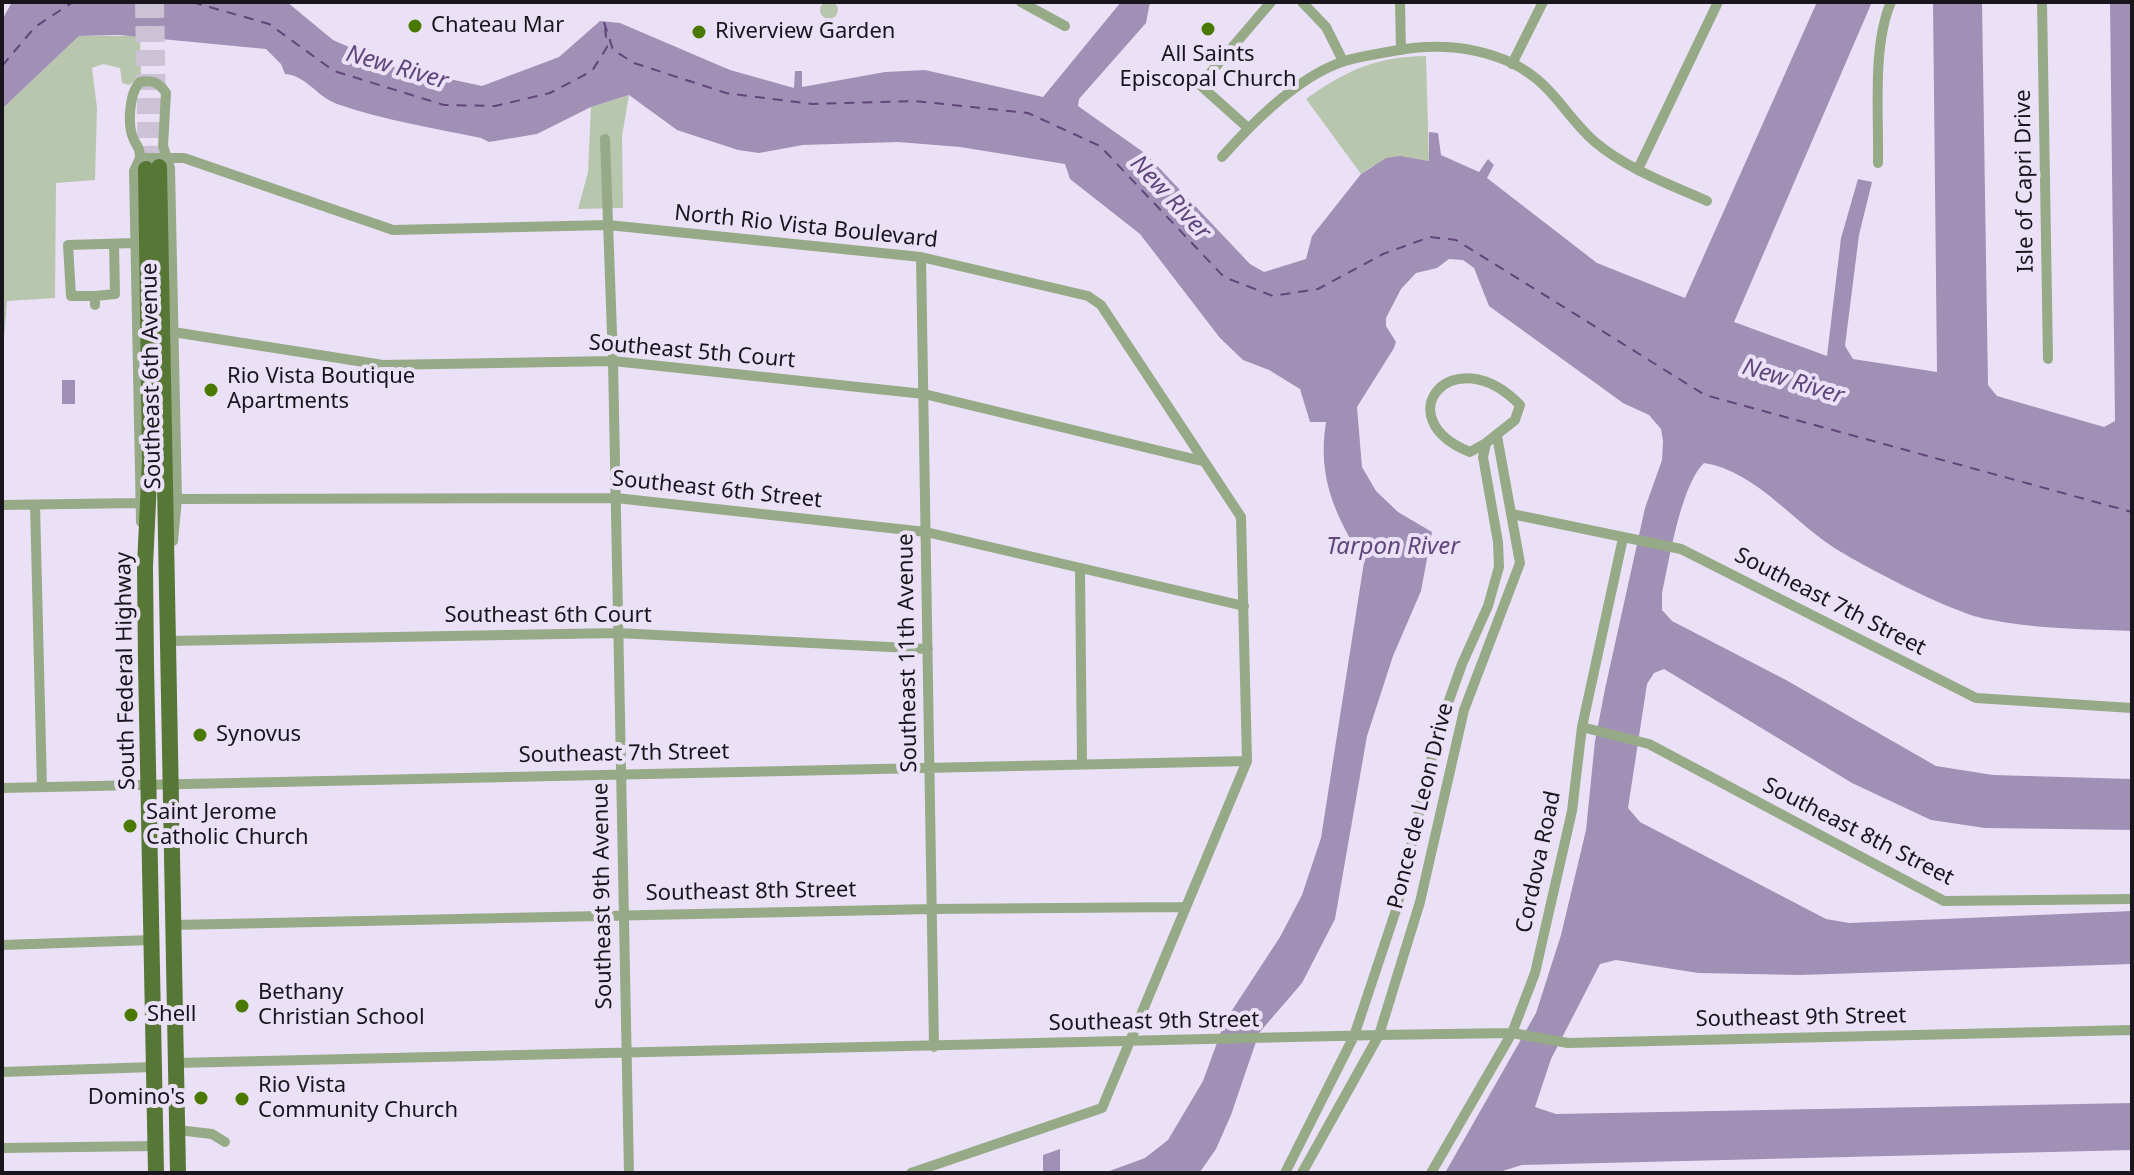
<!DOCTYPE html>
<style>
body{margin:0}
#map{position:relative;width:2134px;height:1175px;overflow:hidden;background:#ebe1f7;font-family:"Noto Sans",sans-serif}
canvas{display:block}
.frame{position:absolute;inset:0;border:4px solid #18151c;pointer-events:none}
</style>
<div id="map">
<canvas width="2134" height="1175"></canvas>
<div class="frame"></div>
</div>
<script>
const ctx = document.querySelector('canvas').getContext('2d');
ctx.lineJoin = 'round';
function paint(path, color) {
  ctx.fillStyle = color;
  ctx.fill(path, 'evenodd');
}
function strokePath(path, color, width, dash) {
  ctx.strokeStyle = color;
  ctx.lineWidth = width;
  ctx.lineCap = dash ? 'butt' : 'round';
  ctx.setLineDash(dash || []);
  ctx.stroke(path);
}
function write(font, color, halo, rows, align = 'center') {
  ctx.font = font + ' "Noto Sans",sans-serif';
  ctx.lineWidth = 8;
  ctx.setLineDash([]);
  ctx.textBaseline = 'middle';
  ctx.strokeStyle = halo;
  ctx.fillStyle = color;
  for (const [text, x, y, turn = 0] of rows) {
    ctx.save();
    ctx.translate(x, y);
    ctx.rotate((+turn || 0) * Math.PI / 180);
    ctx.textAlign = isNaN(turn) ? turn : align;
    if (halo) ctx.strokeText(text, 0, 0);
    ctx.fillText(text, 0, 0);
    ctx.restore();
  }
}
paint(new Path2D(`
 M820 10a9 9 0 1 1 18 0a9 9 0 1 1-18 0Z
 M79,36H140L141,77L129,85L122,83L120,68L103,64L92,68L97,108L95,180L56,183L55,298L7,301L2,365V109Z
 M1426,56L1429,161C1401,156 1384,156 1361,174L1306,99C1347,70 1375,57 1426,56Z
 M629,95L622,136L623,208L578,209L588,172L591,107Z`), '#b8c6ae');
paint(new Path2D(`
 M12,2H287L333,40L394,67L482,86L559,57L600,21L620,23L730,70L794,88L795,71H802V87L885,72L925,70L1043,97L1121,2H1150L1146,23L1079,99L1078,106L1146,154L1250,264L1264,272L1306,259L1312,236L1361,174L1386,158L1400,156L1429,161V132L1438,133L1441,155L1479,172L1488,159L1494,165L1487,178L1597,263L1685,298L1817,2H1872L1734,322L1827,356L1841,238L1858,179L1872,182L1859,235L1845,346L1853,359L1937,372L1933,2H1982L1988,385L1997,396L2104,427L2115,421L2110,2H2132V631C2084,629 2033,629 1986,619C1951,612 1873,571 1841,552C1796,526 1757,471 1704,463C1681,485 1669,561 1662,594V610L1672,621L1786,680L1936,766L1993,775L2132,779V830L1985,828L1931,820L1852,783L1664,669L1654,673L1647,684L1628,808L1640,822L1826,919L1849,923L2132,911V964L1800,975L1698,973L1616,960L1600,964L1551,1059L1535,1107L1556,1114L2132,1103V1150L1522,1165L1496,1173H1445L1536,1013L1561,935L1586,830L1595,741L1605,689L1645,508L1662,460L1663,441L1661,429L1649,415L1623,403L1489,306L1474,268L1463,260L1449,259L1437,268L1416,273L1401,289L1386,318V326L1396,342L1394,348L1357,407L1362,467L1376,491L1398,512L1432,532L1421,591L1393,656L1367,736L1335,919L1302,983L1259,1033L1231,1115L1216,1149L1200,1172L1104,1173L1145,1158L1168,1140L1203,1081L1225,1021L1280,937L1302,895L1321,838L1364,562C1335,515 1317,478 1326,422H1310L1300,389L1269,370L1243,360L1220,338L1140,234L1070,179L1065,164L960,147L898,142L803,145L759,153L738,150L677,130L629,95L591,107L537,134L489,142L481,138C432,128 384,120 337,104C316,96 307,76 285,74L281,64L266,49L119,35L79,36L2,109V20Z
 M62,380H75V404H62Z
 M1060,1149V1173H1043V1155Z`), '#a190b6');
strokePath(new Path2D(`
 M192,2L269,24L334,71L444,105L495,106L550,93L592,71L607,47L605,27
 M604,22L613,50L634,63L726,93L812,104L915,101L1028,113L1100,146L1224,277L1273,296L1318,289L1383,254L1430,237L1456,240L1705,395L2132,512
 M2,66L35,27L73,2`), '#60467b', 2, [10, 8]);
strokePath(new Path2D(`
 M143,2L146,169
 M156,2L159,167`), '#cbc2d6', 16, [16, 8]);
strokePath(new Path2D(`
 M1021,2L1065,26
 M1302,2L1326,27L1343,61
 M1400,2L1401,50
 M2042,2L2048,359
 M1512,64L1543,2
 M1248,128L1200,85L1271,2
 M605,139L613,361L629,1173
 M1222,157C1253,122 1300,75 1345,61C1361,56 1378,54 1393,51C1434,43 1473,45 1512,63C1554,84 1564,115 1595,142C1627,169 1669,184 1707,201
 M140,158H184L393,230L608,225L921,257L1088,296L1101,305L1241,517L1247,761L1102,1108L911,1173
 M140,158C140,148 138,148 134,140C127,126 129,93 140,82C152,80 159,82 166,93L163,146L170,168L177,499L173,541
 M140,158L134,171L141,522
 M1878,163C1879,115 1872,46 1891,2
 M1638,169L1718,2
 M921,257L934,1047
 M95,296L115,294L114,244
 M95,305V296H71L68,245L135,243
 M173,332L383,365L613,361L924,394L1202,461
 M177,499L616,498L926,532L1244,606
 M2,505L139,503
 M35,505L42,787
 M1512,514L1681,549L1976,698L2132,708
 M1080,571L1082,763
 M168,641L618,633L928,649
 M1582,727L1649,744L1944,901L2132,899
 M2,788L1247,761
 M174,925L932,909L1185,907
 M2,945L152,940
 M176,1063L1379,1035L1512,1033L1568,1043L2132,1030
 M2,1072L154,1067
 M178,1130L212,1134L225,1142
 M2,1148L156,1146
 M1285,1173L1354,1036L1397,907L1438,731L1462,664L1488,606L1499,567L1498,542L1483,457L1486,443L1515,420L1520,405C1453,336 1385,418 1470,452L1486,443
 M1302,1173L1379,1035L1420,902L1464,710L1520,563L1497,436
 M1431,1173L1512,1033L1535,973L1572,811L1582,727L1623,538`), '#97aa87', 10);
strokePath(new Path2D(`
 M159,167L178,1173
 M146,169L150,460L145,566L146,664L156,1173`), '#567735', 16);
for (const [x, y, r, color] of [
 [415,26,8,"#4a7900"],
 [1208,29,8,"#4a7900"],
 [699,32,8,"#4a7900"],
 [211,390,8,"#4a7900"],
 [200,735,8,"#4a7900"],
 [130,826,8,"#4a7900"],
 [242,1006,8,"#4a7900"],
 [131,1015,8,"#4a7900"],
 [201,1098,8,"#4a7900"],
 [242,1099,8,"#4a7900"]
]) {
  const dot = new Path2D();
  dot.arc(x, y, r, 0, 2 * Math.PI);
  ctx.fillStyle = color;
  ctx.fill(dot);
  strokePath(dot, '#ebe1f7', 3);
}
write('22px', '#18151c', '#ebe1f7', [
 ["Chateau Mar",431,26],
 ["Riverview Garden",715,32],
 ["All Saints",1208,55,"center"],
 ["Episcopal Church",1208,80,"center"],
 ["Rio Vista Boutique",227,377],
 ["Apartments",227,402],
 ["Synovus",216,735],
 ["Saint Jerome",146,813],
 ["Catholic Church",146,838],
 ["Bethany",258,993],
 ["Christian School",258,1018],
 ["Shell",147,1015],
 ["Rio Vista",258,1086],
 ["Community Church",258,1111],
 ["Domino's",185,1098,"right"]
], 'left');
write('22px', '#18151c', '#ebe1f7', [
 ["Isle of Capri Drive",2025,181,-91],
 ["North Rio Vista Boulevard",806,227,6],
 ["Southeast 5th Court",692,352,5],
 ["Southeast 6th Avenue",152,376,-91],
 ["Southeast 6th Street",717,490,6],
 ["Southeast 7th Street",1830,602,27],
 ["Southeast 6th Court",548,616],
 ["Southeast 11th Avenue",908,653,-91],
 ["South Federal Highway",126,671,-91],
 ["Southeast 7th Street",624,754,-1],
 ["Ponce de Leon Drive",1421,806,-76],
 ["Southeast 8th Street",1858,832,27],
 ["Cordova Road",1539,862,-78],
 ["Southeast 8th Street",751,892,-1],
 ["Southeast 9th Avenue",603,896,-91],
 ["Southeast 9th Street",1801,1018,-1],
 ["Southeast 9th Street",1154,1022,-1]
]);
write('italic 24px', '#60467b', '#ebe1f7', [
 ["New River",397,68,16],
 ["New River",1170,198,47],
 ["New River",1793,382,17],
 ["Tarpon River",1393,547]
]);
</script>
